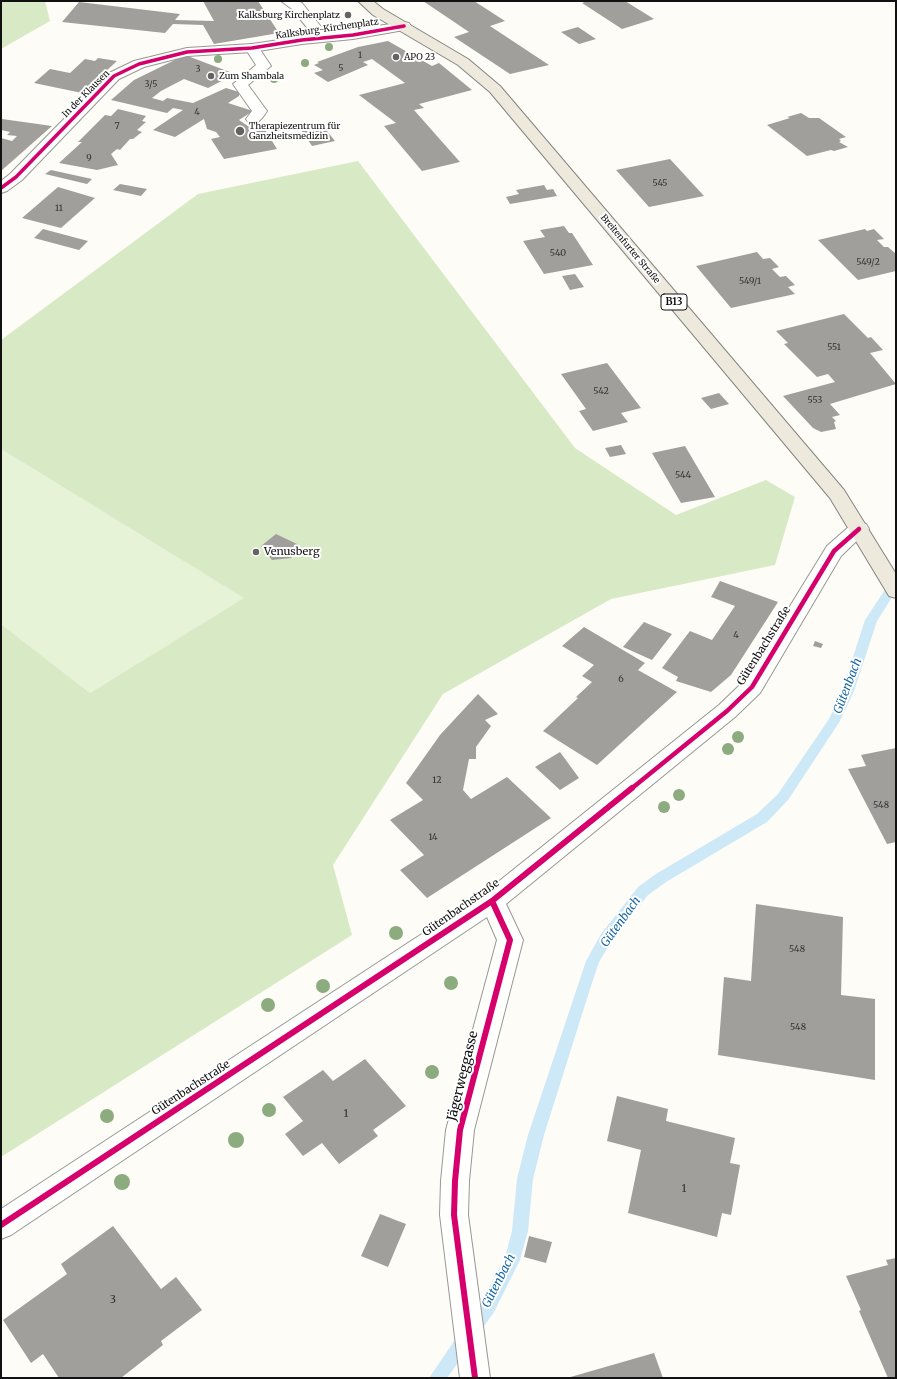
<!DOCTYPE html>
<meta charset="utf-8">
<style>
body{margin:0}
#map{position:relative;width:897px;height:1379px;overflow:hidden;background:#fdfcf7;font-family:Merriweather,serif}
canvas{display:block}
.frame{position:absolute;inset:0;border:2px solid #111;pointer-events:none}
</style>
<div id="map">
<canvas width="897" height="1379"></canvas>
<div class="frame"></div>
</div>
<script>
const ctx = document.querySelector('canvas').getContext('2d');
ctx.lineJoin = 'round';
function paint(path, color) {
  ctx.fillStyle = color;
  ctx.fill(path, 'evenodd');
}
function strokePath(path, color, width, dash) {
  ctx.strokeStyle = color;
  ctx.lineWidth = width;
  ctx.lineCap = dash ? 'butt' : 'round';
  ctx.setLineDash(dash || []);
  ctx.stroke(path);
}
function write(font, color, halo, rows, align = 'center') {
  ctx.font = font + ' Merriweather,serif';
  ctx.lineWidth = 4;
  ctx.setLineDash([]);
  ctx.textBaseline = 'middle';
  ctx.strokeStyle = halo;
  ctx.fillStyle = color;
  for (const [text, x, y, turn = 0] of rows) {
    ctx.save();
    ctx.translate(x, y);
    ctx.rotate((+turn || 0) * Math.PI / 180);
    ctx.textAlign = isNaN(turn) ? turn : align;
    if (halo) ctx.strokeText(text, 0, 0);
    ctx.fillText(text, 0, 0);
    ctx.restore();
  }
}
paint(new Path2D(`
 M1,449L245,598L90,693L1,624Z`), '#e7f3d7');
paint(new Path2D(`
 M1,1H45L50,21L1,49Z
 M358,161L575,448L676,515L766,480L795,497L775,565L611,599L443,694L333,865L352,935L1,1157V624L90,693L244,598L1,449V340L198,194Z`), '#d8eac5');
paint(new Path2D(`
 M896,578V591L877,621L854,691L840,721L788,800L767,822L666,882L648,895L611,942L599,962L590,989L544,1135L533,1179L528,1231L520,1260L494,1312L447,1378H429L482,1300L505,1258L512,1231L517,1179L528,1135L586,961L601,934L638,887L656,874L757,814L778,794L829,719L842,691L865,620L892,579Z`), '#cde8f7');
paint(new Path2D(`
 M203,1H258L279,33L214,44L203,25L173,24L165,33L62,22L79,2L180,14L175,20L214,21Z
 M423,1H474L505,21L490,26L549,65L510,74L454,37L469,32Z
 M587,1H625L654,19L622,29L582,3Z
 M578,27L596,39L579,44L561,32Z
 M388,41L432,66L439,63L472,90L419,104L424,108L414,110L460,162L422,171L384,126L396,123L359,95L405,83L372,59L363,62L368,65L328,82L314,73L323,70L314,65L319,63L317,62L358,47Z
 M185,55L235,74L208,88L184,79L161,91L152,98L163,101L167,98L193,103L226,88L239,92V96L228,103L253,111L239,120L254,130L264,128L277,149L224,159L211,139L220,137L216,132L207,129L204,119L175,137L153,130L183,110L173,108L167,113L111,100L134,80Z
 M98,58L117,61L82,93L34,83L50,69L70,73L85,59L95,61Z
 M118,109L146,116L142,121L146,122L137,130L142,132L133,139H130L120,150L117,149L111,154L118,165L97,170L59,163L82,142H78L105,115L111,116Z
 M801,113L809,118H819L846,137L839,139L841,141L839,142L848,147L834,151L831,150L807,156L767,125L790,118L787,117Z
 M2,119L52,126L1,171V138L12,141L17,136L7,135L10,132L1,130Z
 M323,126L335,141L312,146L301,130Z
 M670,159L704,196L649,207L616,170Z
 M51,170L92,179L87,184L45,174Z
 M120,184L147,189L141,196L113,190Z
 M544,185L547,190L553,189L557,196L510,204L506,197L519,194L516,190Z
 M58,187L95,198L61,228L22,218Z
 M564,226L569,233H572L593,265L544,274L523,241L545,237L540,230Z
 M43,229L88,241L79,250L34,238Z
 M865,229L867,231L874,229L884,239L877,240L884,247H888L896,254V271L858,280L818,240Z
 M757,252L763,259L770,258L779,267L772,269L780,277L786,276L795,285L788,287L795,294L731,308L696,266Z
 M575,274L584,287L570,290L562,276Z
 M844,314L868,338L871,337L883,350L870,353L896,384L830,404L840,415L832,417L836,421L834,422L836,429L821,432L813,428L783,396L835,382L828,374L817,377L784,344L788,343L776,331Z
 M607,363L641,408L621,413L628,422L593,431L579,411L586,409L561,374Z
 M719,393L729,404L711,409L701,398Z
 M621,445L626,454L610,457L605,448Z
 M685,446L715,497L681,503L652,453Z
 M276,534L299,545L291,558L272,560L261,546Z
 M720,581L778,602L731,675L711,692L676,681L678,677L662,668L690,631L712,640L735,606L711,597Z
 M644,622L672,634L652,660L623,647Z
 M584,627L645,663L638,670L677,692L597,765L543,731L578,698L576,697L592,682L582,676L594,665L562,646Z
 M815,641L823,644L821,648L813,646Z
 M478,694L498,714L485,720L491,726L476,747V759H469L463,790L471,799L507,777L551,818L427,898L400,870L424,855L390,820L423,800L406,783L440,735Z
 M896,748V842L887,844L848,769L866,766L861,755Z
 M560,752L579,778L560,790L535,767Z
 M756,904L843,917L841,995L875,999V1080L718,1055L724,977L751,981Z
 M365,1059L406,1106L373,1130L378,1136L339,1164L322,1143L303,1156L285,1134L303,1121L283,1097L323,1070L333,1081Z
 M617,1096L668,1109L666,1121L735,1138L730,1163L740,1165L731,1215L722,1213L717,1237L628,1213L641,1150L607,1141Z
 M380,1214L406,1224L388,1267L361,1256Z
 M113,1226L161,1289L176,1277L202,1310L161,1341L163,1345L121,1378H59L43,1354L31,1363L3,1320L67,1274L61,1264Z
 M529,1236L552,1242L546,1263L524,1257Z
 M896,1258V1378H888L859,1311L861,1310L846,1276L888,1265L886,1260Z
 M654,1353L663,1378H567Z`), '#a19f9c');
const lane = new Path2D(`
 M252,44L257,45L271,66L248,85L267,111C262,119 258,125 248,122L246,119L252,111L233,84L256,65L245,48L247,45Z`);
const street = new Path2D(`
 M281,1H298L302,3L322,28L330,33L404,22L409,23L411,26L409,29L404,30L353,39L302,44L252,52L187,56L144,67L119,79L22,180L7,191L1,193V181L10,174L109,73L134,61L187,48L252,44L313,35L292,9Z
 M859,522L866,524L869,529L841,556L760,693L735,717L506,904L523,940L474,1130L469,1181L468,1215L490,1378H460L440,1215L441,1181L446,1130L497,940L487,917L11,1235L1,1239V1209L483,894L719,705L744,681L827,546L852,524Z`);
const primary = new Path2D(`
 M358,1H373L383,9L468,59L500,86L844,490L896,574V598L889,596L830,498L490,92L458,65L373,15Z`);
strokePath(lane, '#979795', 2);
strokePath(street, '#979795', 2);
strokePath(primary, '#858482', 2);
paint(lane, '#fffffe');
paint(street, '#fffffe');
paint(primary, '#ede9dc');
strokePath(new Path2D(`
 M1,188L16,177L114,76L139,64L187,52L252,48L302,40L353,35L404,26`), '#d6006c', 3.5);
strokePath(new Path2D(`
 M631,789L727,711L752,687L834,551L859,529`), '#d6006c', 4.5);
strokePath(new Path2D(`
 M1,1225L492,901L632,788
 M475,1378L454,1215L455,1181L460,1130L510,940L492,901`), '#d6006c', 6);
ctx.fillStyle = '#8cac80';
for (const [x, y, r] of [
 [329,47,4],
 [218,59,4],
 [305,63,4],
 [274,79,4],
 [738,737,6],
 [728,749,6],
 [679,795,6],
 [664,807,6],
 [396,933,7],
 [451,983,7],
 [323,986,7],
 [268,1005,7],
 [432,1072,7],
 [269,1110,7],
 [107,1116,7],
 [236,1140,8],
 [122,1182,8]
]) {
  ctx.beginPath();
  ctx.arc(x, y, r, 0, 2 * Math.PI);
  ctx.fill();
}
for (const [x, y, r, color] of [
 [348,15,4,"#646362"],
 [396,57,4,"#646362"],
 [211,76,4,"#646362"],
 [240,131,5,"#646362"],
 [256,552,4,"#646362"]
]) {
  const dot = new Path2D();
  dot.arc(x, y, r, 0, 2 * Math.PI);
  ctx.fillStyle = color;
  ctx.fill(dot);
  strokePath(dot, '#fff', 1.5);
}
write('9px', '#111', '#fff', [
 ["Kalksburg Kirchenplatz",340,15,"right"],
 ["APO 23",404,57],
 ["Zum Shambala",219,76],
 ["Therapiezentrum für",249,126],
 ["Ganzheitsmedizin",249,136]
], 'left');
write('9px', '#111', '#fff', [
 ["Kalksburg-Kirchenplatz",327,29,-8],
 ["In der Klausen",86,94,-45],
 ["Breitenfurter Straße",630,249,50]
]);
write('9px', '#353434', null, [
 ["1",360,55],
 ["5",341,68],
 ["3",198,69],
 ["3/5",151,84],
 ["4",197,112],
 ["7",117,126],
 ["9",89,158],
 ["545",660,183],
 ["11",59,208],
 ["540",558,253],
 ["549/2",868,262],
 ["549/1",750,281],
 ["551",834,347],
 ["542",601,391],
 ["553",815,400],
 ["544",683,475],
 ["4",736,635],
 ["6",621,679],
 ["12",437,780],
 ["548",881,805],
 ["14",433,837],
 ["548",797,949],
 ["548",798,1027]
]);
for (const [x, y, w] of [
 [674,302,26]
]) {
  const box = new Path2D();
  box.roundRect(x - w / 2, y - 8, w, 16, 3);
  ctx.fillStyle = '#fff';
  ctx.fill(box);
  strokePath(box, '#111', 1);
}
write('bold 10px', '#111', null, [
 ["B13",674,302]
]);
write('11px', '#111', '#fff', [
 ["Venusberg",264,552]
], 'left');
write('11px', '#111', '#fff', [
 ["Gütenbachstraße",764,646,-58],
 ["Gütenbachstraße",461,908,-35],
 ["Gütenbachstraße",191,1088,-33]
]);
write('11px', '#353434', null, [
 ["1",346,1114],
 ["1",684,1189],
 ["3",113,1300]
]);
write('italic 12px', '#1768a6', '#fff', [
 ["Gütenbach",848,686,-69],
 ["Gütenbach",621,922,-54],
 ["Gütenbach",499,1281,-63]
]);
write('13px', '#111', '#fff', [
 ["Jägerweggasse",463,1076,-76]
]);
</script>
